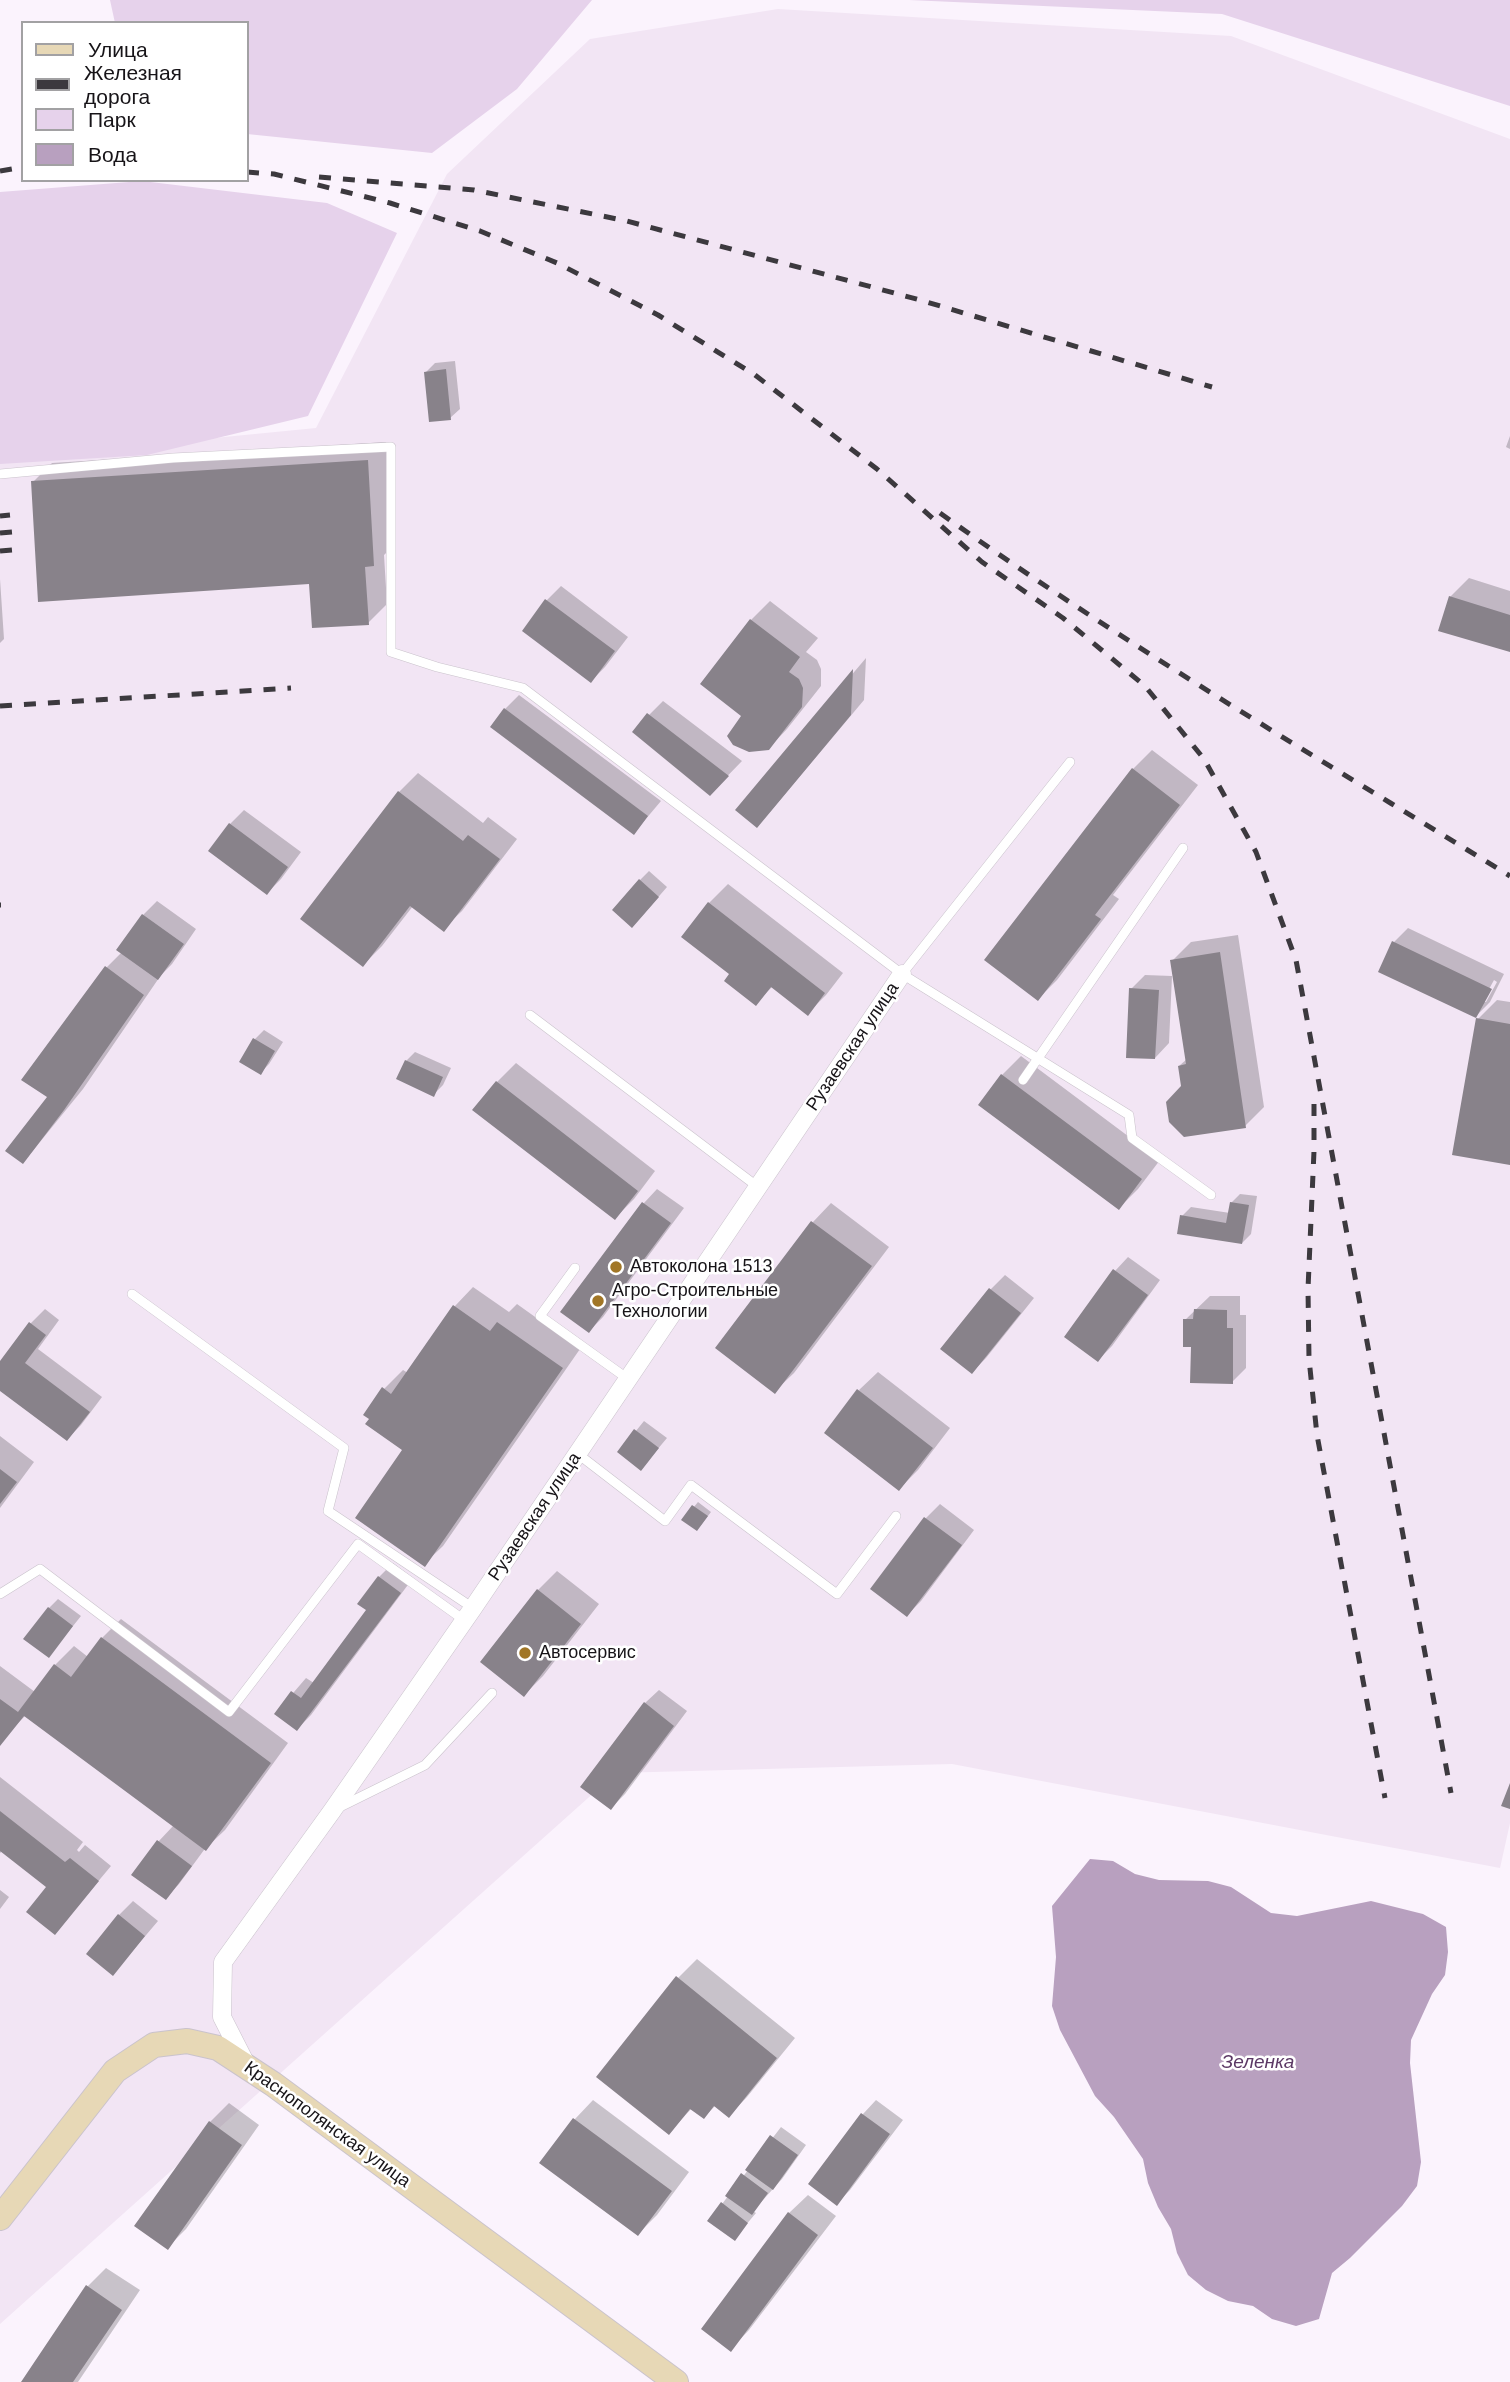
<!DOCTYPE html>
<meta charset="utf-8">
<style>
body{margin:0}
#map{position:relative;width:1510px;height:2382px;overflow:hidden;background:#fbf3fd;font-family:Arial,sans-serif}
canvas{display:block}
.legend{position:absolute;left:21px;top:21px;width:228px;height:161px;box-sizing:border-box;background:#fff;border:2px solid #a2a1a3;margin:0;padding:9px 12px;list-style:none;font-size:21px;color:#171418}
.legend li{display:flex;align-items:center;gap:14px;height:35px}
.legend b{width:35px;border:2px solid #a2a1a3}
</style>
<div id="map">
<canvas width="1510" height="2382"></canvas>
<ul class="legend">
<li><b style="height:9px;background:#e7d8b6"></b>Улица</li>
<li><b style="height:9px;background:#3c393e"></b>Железная дорога</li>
<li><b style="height:19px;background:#e6d2eb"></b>Парк</li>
<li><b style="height:19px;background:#b8a0bf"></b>Вода</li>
</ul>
</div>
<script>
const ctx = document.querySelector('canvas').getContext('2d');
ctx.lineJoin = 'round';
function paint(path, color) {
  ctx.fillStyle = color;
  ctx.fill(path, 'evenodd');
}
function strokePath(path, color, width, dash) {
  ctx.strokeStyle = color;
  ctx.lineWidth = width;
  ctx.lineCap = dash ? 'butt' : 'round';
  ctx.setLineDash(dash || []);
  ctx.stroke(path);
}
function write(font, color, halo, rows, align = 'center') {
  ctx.font = font + ' Arial,sans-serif';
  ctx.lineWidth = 5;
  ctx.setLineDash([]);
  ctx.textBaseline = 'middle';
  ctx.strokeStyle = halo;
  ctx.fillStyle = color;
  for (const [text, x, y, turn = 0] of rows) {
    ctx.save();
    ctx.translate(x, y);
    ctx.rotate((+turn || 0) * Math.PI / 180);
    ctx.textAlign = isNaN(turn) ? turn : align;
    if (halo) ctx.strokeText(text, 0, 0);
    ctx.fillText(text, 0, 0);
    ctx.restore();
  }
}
paint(new Path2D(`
 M778,9L1231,36L1510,139V1823L1500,1868L952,1764L616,1773L0,2324V459L316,428L447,174L590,39Z`), '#f2e5f4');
paint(new Path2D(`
 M110,0H592L517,89L432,153L247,134V23H115Z
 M909,0H1510V106L1222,14Z
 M142,181L327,203L397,233L308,416L147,455L0,464V192Z`), '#e6d2eb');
paint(new Path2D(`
 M1090,1859L1113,1861L1135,1874L1159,1880L1208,1881L1231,1887L1271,1913L1297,1916L1371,1901L1423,1914L1446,1927L1448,1952L1445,1975L1432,1994L1411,2040L1410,2063L1421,2162L1417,2186L1402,2206L1350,2258L1332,2273L1319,2319L1296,2326L1272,2319L1253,2306L1228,2301L1206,2290L1188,2275L1177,2253L1171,2229L1158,2207L1148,2183L1143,2159L1114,2117L1095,2096L1060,2030L1052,2006L1056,1957L1052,1906Z`), '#b8a0bf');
paint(new Path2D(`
 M455,361L460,409L450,418L426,372L435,363Z
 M1510,436V449L1506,447Z
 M386,442L393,546L384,555L387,604L368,623L311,582L33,482L52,463Z
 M1469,578L1510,591V650L1450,597Z
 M0,579L4,639L0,643Z
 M561,586L628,637L605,667L591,681L524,630L547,600Z
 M770,601L818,638L806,652L817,660L821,669V686L787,729L768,749L744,716L751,620Z
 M866,658L864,700L770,812L737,810Z
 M519,695L661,801L634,833L505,709Z
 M663,701L742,761L710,794L649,715Z
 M1152,750L1198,785L1113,895L1119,899L1057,980L1038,999L987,960L1133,769Z
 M418,773L483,823L488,817L517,839L462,911L443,929L413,906L382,946L363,965L399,792Z
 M244,810L301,852L281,879L267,893L210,851L230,824Z
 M649,871L667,887L641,917L640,880Z
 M728,884L843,973L826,995L808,1013L773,986L756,1003L731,974L683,937L709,903Z
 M157,901L196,929L172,964L161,975L83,1089L31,1153L49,1097L107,967L122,952L143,915Z
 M1408,928L1504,974L1490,1002L1476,1016L1394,942ZM1494,980L1497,982L1486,1002H1482Z
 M1238,935L1264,1107L1245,1126L1183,1087L1179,1066L1187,1059L1172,961L1191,942Z
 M1145,975L1172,976L1169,1043L1155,1058L1131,989Z
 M1497,1000L1510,1002V1163L1478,1019Z
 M264,1030L283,1042L269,1064L260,1073L255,1039Z
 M415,1052L451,1068L443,1085L434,1094L406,1061Z
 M1021,1056L1160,1160L1138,1189L1119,1208L980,1104L1002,1075Z
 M516,1063L655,1171L634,1199L615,1218L497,1082Z
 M657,1189L684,1208L603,1317L589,1331L563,1311L644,1203Z
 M1240,1194L1257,1196L1251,1234L1242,1243L1182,1216L1191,1207L1230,1213L1231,1203Z
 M831,1203L889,1247L794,1373L775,1391L717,1348L813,1222Z
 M1128,1257L1160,1280L1112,1346L1098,1360L1115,1271Z
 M1005,1275L1034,1298L986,1358L972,1372L943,1349L991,1289Z
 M473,1287L509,1312L517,1304L580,1349L443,1546L424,1564L405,1450L384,1389L403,1370L408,1373L455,1306Z
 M1210,1296H1240V1315H1246V1368L1232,1382L1193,1345L1185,1320Z
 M45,1309L59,1320L38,1349L102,1397L81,1425L67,1439L0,1389V1364L31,1323Z
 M878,1372L950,1428L918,1470L899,1489L859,1390Z
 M644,1421L667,1438L641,1469L619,1452Z
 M0,1436L34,1462L0,1508Z
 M698,1502L711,1512L701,1525L684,1519Z
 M940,1504L974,1530L921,1601L907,1615L872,1588L926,1518Z
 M393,1563L413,1578L311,1715L297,1729L276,1713L306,1678L314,1683L368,1610L379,1577Z
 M557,1571L599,1604L543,1676L524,1695L538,1590Z
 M58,1599L81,1616L49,1656V1608Z
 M121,1619L288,1743L225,1830L204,1850L179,1884L166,1898L158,1842L174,1825L26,1715L0,1741V1666L35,1692L55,1665L74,1646L88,1657L102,1638Z
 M659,1690L687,1711L625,1794L611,1808L645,1703Z
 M0,1777L83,1842L77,1850L79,1852L85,1845L111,1866L55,1933L57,1877L3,1850L0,1853Z
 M0,1890L9,1897L0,1909Z
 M133,1901L158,1921L113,1974L119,1915Z
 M697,1959L795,2038L747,2097L729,2116L716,2105L704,2117L692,2108L669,2133L678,1978Z
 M593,2100L689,2172L657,2215L638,2234L542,2162L575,2119Z
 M876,2100L903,2120L850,2190L836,2204L810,2184L863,2114Z
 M229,2103L259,2125L186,2229L167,2248L210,2122Z
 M781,2127L806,2145L782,2179L753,2211L756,2213L734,2239L722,2204Z
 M808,2195L836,2216L749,2330L731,2349L789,2213Z
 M106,2268L140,2290L78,2382H23L88,2286Z`), '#0003');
paint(new Path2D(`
 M446,369L451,420L429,422L424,372Z
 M368,460L374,566L365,567L369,625L312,628L309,584L38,602L31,481Z
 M1449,596L1510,615V652L1438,631Z
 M545,599L615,651L591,683L522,631Z
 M750,619L800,657L789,672L799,679L803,688L802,707L769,750L749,752L733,745L727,736L741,716L700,684Z
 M853,669L851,715L757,828L735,810Z
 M504,708L648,816L634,835L490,727Z
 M647,713L729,776L710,796L632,732Z
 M1132,768L1180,805L1095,915L1101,919L1038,1001L984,960Z
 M398,791L463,841L468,835L500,859L444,932L410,906L363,967L300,919Z
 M229,823L288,867L267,895L208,851Z
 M639,879L659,897L632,928L612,910Z
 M708,902L825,993L808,1016L771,987L756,1006L724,981L729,974L681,937Z
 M142,914L184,944L158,980L116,950Z
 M1392,941L1492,989L1476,1018L1510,1024V1165L1452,1155L1476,1018L1378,972Z
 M1220,952L1246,1128L1184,1137L1169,1122L1166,1102L1181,1086L1178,1066L1186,1064L1170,960Z
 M105,966L144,995L64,1110L23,1164L5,1151L47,1097L21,1080Z
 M1129,988L1159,990L1155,1059L1126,1058Z
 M253,1038L275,1051L261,1075L239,1062Z
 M405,1060L443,1077L434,1097L396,1079Z
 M1001,1074L1142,1179L1119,1210L978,1105Z
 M496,1081L638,1191L615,1220L472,1110Z
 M642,1202L671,1223L589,1333L560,1312Z
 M1230,1202L1249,1205L1242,1244L1177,1234L1180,1215L1226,1223Z
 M811,1221L872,1266L775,1394L715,1348Z
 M1113,1269L1148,1295L1098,1362L1064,1337Z
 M989,1288L1021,1313L972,1374L940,1349Z
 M453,1305L490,1331L497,1322L563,1368L425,1567L355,1518L402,1450L365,1424L369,1419L363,1415L382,1387L391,1394Z
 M1194,1309L1227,1310V1328H1233V1384L1190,1383L1191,1347H1183V1319H1193Z
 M29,1322L46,1335L25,1363L90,1412L67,1441L0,1391V1361Z
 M857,1389L933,1448L899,1491L824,1433Z
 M634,1429L659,1448L641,1471L617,1452Z
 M0,1469L17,1482L0,1504Z
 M692,1505L708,1516L697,1531L681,1520Z
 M924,1517L962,1545L907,1617L870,1589Z
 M378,1576L401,1593L297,1731L274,1714L291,1691L301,1698L366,1610L357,1604Z
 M537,1589L581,1624L524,1697L480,1662Z
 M48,1607L73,1626L49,1658L23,1639Z
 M101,1637L271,1763L206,1851L24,1716L0,1746V1699L18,1712L54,1664L71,1677Z
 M644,1702L674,1726L611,1810L580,1787Z
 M1510,1783V1809L1501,1806Z
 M0,1811L65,1862L70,1858L99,1881L55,1935L26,1912L46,1887L0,1851Z
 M157,1840L192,1866L166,1900L131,1875Z
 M118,1914L145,1936L113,1976L86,1954Z
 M676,1976L777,2058L729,2118L714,2106L704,2119L690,2109L669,2135L596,2077Z
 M861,2113L890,2134L837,2206L808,2184Z
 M573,2118L672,2191L638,2236L539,2163Z
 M209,2121L242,2145L168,2250L134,2226Z
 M770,2135L798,2155L773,2190L745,2170Z
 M741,2173L768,2193L752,2215L725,2196Z
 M721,2202L748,2223L735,2241L707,2221Z
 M788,2212L818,2235L731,2352L701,2329Z
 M86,2285L122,2310L73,2382H21Z`), '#88828a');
const lane = new Path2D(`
 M0,474L173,458L391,447V652L437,667L523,688L902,974L1129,1115L1132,1138L1211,1195
 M902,974L1070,762
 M530,1015L758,1187
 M1023,1080L1183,848
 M575,1268L540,1316L628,1379
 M132,1294L344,1448L328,1511L473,1608
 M578,1454L665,1521L691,1485L837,1594L896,1516
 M0,1594L40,1569L229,1712L358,1544L464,1620
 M340,1807L425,1765L492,1693`);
const street = new Path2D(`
 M247,2066L222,2017L223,1962L332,1811L473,1608L902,974`);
const secondary = new Path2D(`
 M0,2218L115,2071L154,2045L187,2041L218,2048L273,2084L676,2382`);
strokePath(lane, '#cac3cc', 10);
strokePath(street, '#cac3cc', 19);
strokePath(secondary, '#cac3cc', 26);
strokePath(lane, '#fff', 9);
strokePath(street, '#fff', 18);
strokePath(secondary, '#e7d8b6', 24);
strokePath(new Path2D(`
 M0,171L23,167
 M247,172L274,174L390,203L480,231L557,263L658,315L755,375L877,469L982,562L1063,618L1145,686L1204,759L1256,852L1296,960L1451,1793
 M319,177L474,190L627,221L920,300L1212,387
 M940,513C1123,644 1318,758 1510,876
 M0,516L10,515
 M0,533L12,532
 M0,551L12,550
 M0,706L291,688
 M0,905H1
 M1314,1104V1151L1308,1289L1309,1359L1317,1435L1385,1798`), '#3c393e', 5, [12, 12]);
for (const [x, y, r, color] of [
 [616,1267,7,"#a17626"],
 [598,1301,7,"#a17626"],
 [525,1653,7,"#a17626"]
]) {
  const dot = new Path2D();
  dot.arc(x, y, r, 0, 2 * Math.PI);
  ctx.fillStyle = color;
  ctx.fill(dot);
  strokePath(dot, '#fff', 2.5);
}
write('18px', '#171418', '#fff', [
 ["Рузаевская улица",853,1047,-56],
 ["Рузаевская улица",535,1517,-56],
 ["Краснополянская улица",327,2125,36]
]);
write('18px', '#171418', '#fff', [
 ["Автоколона 1513",630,1267],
 ["Агро-Строительные",612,1291],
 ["Технологии",612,1312],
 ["Автосервис",539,1653]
], 'left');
write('italic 19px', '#5c3965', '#fff', [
 ["Зеленка",1258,2063]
]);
</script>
